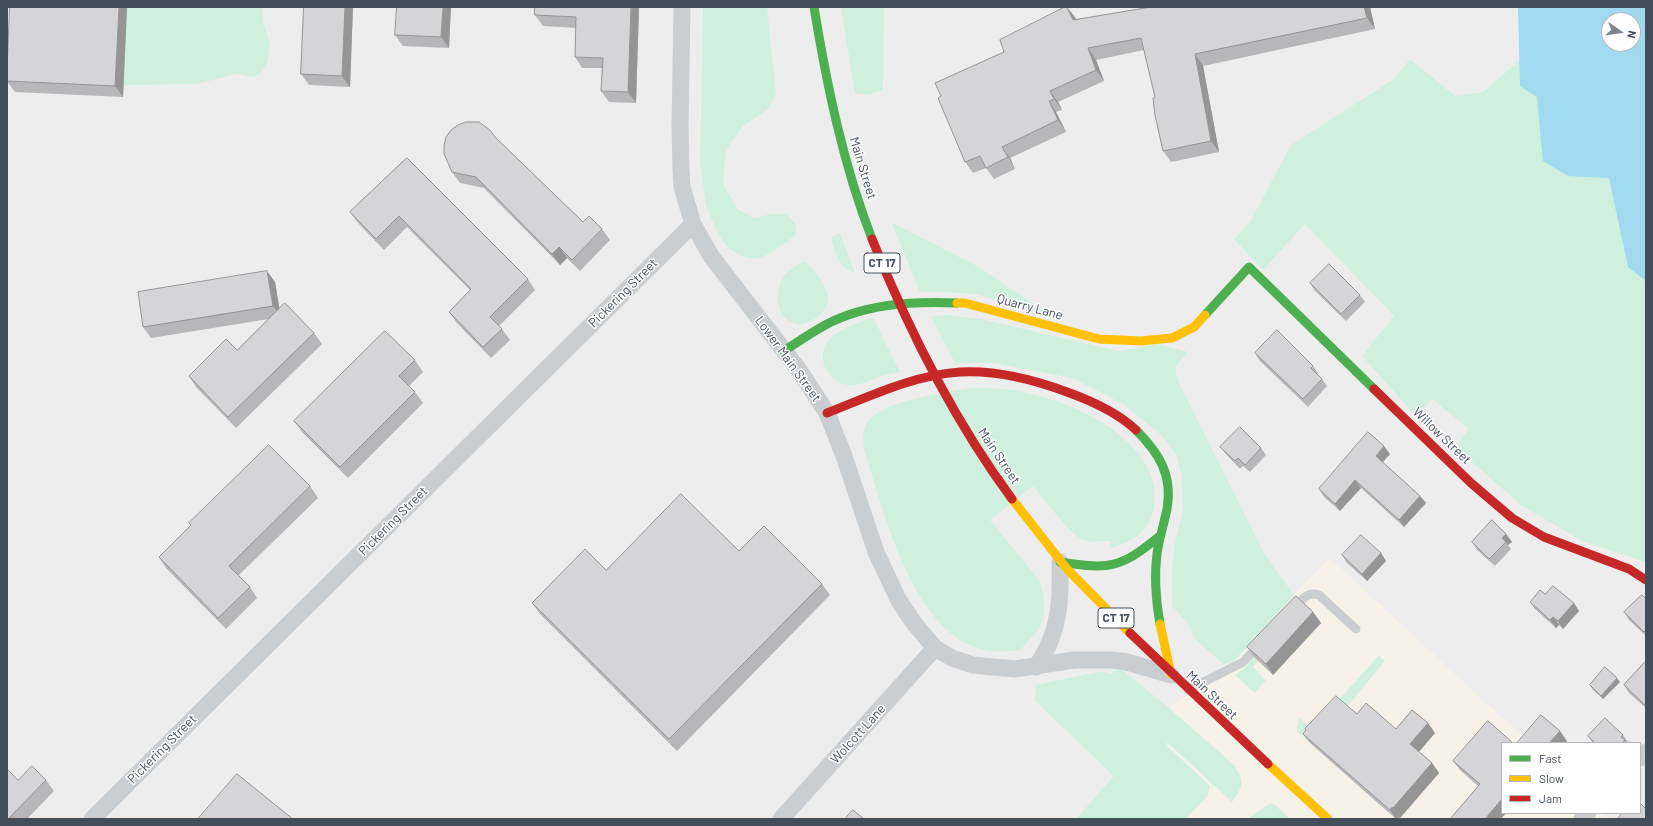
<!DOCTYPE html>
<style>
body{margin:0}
#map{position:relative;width:1653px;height:826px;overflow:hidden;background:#eeeded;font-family:Barlow,sans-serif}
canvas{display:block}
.frame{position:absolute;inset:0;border:8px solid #434e5b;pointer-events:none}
.legend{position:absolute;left:1501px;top:742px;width:140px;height:72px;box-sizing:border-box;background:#fff;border:1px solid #b4b8bd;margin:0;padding:5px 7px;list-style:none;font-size:12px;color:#434e5b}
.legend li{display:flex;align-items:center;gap:8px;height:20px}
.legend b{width:20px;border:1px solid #b4b8bd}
.north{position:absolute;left:1601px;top:12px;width:40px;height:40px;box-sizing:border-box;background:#fff;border:1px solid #b4b8bd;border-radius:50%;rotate:103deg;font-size:11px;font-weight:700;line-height:16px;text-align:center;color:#434e5b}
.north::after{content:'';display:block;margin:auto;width:14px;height:18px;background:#7f868e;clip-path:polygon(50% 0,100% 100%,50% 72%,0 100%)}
</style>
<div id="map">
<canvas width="1653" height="826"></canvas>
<div class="frame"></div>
<ul class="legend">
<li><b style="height:5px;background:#4caf50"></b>Fast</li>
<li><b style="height:5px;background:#ffc107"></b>Slow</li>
<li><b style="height:5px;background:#c62828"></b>Jam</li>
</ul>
<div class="north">N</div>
</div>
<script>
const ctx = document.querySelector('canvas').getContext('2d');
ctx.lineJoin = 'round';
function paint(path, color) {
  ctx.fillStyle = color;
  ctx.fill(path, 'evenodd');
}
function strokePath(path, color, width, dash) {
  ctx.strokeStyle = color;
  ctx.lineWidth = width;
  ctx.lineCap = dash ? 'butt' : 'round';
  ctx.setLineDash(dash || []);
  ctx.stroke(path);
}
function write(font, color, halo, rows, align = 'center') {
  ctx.font = font + ' Barlow,sans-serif';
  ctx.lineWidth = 3;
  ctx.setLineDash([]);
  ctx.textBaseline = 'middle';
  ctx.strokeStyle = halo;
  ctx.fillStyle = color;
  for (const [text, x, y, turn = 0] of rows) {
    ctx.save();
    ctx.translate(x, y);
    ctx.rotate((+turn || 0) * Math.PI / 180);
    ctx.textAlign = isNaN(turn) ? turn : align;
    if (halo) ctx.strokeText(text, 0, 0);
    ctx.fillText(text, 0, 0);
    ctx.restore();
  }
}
paint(new Path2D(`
 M1330,558L1498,714L1532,743H1502V813H1605L1599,819H1186L1208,795L1167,746L1169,708L1224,665L1234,661L1294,595Z`), '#f6f2e7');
paint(new Path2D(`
 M127,7H262L263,21L270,45L267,63L260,74L252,77L236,74L197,84L123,85Z
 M703,7H767L776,94L768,109L742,127L726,150L723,184L738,210L755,218L771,214H786L796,224V235L771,253L757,259L741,256L727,247L716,230L706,205L700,163Z
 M841,7H884L883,90L868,95L855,93Z
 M1524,7H1646V562L1582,541L1521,505L1455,447L1469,429L1432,399L1417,417L1362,356L1394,316L1305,224L1263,270L1234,239L1250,222L1291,145L1394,79L1410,59L1455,96L1483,92L1520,60ZM1609,20H1633V44H1609Z
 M892,223L979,267L1044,311L1068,321L976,294L943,292H920Z
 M840,233L855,273C837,266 837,256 831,238Z
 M804,262C813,268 818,274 823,284C824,288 827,292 828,295C831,309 813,323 802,324C784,326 776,307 778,293C781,275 788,269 804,262Z
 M948,315L981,319L1118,351L1159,344L1188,352L1175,367L1178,381L1264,553L1294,595L1234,661L1224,665L1194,638L1190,626L1172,606V568L1175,543L1183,508L1181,474L1176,454L1160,434L1123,404L1072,378L994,363H955L931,316Z
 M873,317L900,372C894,373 887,374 882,376C872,379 862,385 852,385C825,386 812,351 834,335C845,327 861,322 873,317Z
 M971,388C991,387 1011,389 1031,394C1080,404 1164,445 1154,507C1149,532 1134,541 1111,548L1110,541C1100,541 1091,543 1082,539C1068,533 1044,498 1033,486L990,520L1039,580L1044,596V613L1039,629L1020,650C1006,652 994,653 981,649C912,631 884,512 865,453C863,443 862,431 867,423C882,400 945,393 971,388Z
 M1379,655L1385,661L1346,708L1310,743L1297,731L1299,717L1312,730Z
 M1254,657L1258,661L1253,667L1266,680L1255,693L1235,675L1244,669Z
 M1120,668L1169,708L1234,765C1245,781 1243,787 1232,802L1167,742V746L1210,786L1208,795L1186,819H1076L1114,776L1035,701L1036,685L1097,672H1105L1110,674Z
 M1271,803L1275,805L1290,819L1249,818L1267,805Z`), '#cff0de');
paint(new Path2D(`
 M1518,7H1646V281L1628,267L1609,178L1568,176L1543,161L1537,97L1520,86ZM1609,20H1633V44H1609Z`), '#a0d9f0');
strokePath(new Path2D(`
 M1294,608C1302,600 1307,591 1319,595L1356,629
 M1188,690L1243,662L1259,645`), '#cbced1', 9);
strokePath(new Path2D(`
 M682,7L680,127L681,170L682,187L693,224L711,256L799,370L827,413L844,456L876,552L898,599L913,622L935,648L952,658L973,665L1015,669L1074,660H1112L1127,662L1171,675
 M1036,667C1060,633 1061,601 1060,562
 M1640,758L1646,752
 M92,819L693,224
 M781,819L935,648
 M1582,819L1588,813`), '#cbced1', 17);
strokePath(new Path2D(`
 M814,7C827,86 843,164 872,239
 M1205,315L1249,267L1374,389
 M784,351C796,343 808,335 820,328C860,304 911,301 957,303
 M1136,430C1159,453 1173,475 1167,509C1164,524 1159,539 1157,554C1154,577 1156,601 1160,624
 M1060,562C1111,570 1121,568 1161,535`), '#4caf50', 9);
strokePath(new Path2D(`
 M957,303H965L1099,339L1141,341L1172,338L1194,327L1205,315
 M1012,499L1067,569L1130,633
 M1160,624L1171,674
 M1268,764L1328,819`), '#ffc107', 9);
strokePath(new Path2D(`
 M872,239C909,331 953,419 1012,499
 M1374,389L1471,483L1512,518L1544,537L1629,569L1646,580
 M827,413C870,396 914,375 960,372C995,370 1035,380 1067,392C1092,401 1117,412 1136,430
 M1130,633L1268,764`), '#c62828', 9);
paint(new Path2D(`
 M127,7L123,97L15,92L7,81Z
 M304,7H353L350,87L309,85L301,74Z
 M451,7L449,48L403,46L395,35Z
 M639,7L636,103L609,102L601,91L602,68H582L575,57L576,28L543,26L535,15Z
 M1370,7L1375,29L1203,66L1219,152L1171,162L1163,151L1155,97L1144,50L1096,60L1104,81L1058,102L1062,110L1056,112L1066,132L1010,158L1015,169L994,179L986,168L973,173L965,162L941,96L1004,52L1075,17L1076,20Z
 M496,138L583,222L602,229L610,240L580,271L567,258L560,265L484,188L460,183L452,172Z
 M407,158L528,279L535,290L499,326L502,329L510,340L491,358L457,323L449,312L470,290L407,227L384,250L358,223L350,212Z
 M275,282L279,309L314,333L322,344L236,428L196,387L189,376L237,350L269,319L151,338L143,327Z
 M1310,283L1360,295L1365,302L1346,321L1315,291Z
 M1255,353L1313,366L1318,373L1317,375L1322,379L1327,386L1308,407L1260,361Z
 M415,360L423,372L409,386L415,392L423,403L348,478L302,432L294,421Z
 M1220,447L1261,448L1266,455L1250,472L1243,466L1240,469L1226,454Z
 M1390,454L1383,462L1420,496L1426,503L1404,527L1361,488L1340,511L1324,497L1319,489Z
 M310,486L318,498L238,576L250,587L257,598L226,629L166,568L159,557L191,526L189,523Z
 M1506,534L1512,542L1508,545L1511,549L1495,566L1477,550L1472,542Z
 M739,551L822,584L830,595L677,751L540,614L532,603L606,570Z
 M1381,553L1386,561L1367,581L1347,563L1342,555Z
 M1545,594L1579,611L1563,629L1559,625L1556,628L1535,609L1530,602Z
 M1646,599V636L1629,620L1624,612Z
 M1313,612L1321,623L1273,675L1255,658L1247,647Z
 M1646,661V708L1629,693L1624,685Z
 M1620,682L1603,699L1592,689L1590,685Z
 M1357,714L1396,729L1435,733L1419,752L1432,763L1439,773L1400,818L1399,817L1398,819H1396L1310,743L1303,734Z
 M1623,735L1628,742L1627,743H1593L1588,736Z
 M1513,743L1502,813L1478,786L1461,771L1453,761Z
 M18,780H46L54,791L27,819H7Z`), '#b7b7b9');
paint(new Path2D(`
 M119,7H127L123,97L115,86Z
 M345,7H353L350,87L342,76Z
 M443,7H451L449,48L441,37Z
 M631,7H639L636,103L628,92Z
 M1067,7L1075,17L1081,31L1073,20Z
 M1364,7H1370L1375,29L1367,18Z
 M1088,48L1096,60L1104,81L1096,70Z
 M1195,54L1203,66L1219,152L1211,141Z
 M1050,91L1058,102L1062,110L1054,99Z
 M1049,101L1056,112L1066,132L1058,120Z
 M1002,147L1010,158L1015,169L1008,157Z
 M559,247L567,258L560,265L552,254Z
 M267,271L275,282L281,317L273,306Z
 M1384,446L1390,454L1382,463L1376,456Z
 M1355,480L1361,488L1340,511L1335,504Z
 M1420,496L1426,503L1404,527L1399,520Z
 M1506,534L1512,542L1508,545L1502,538Z
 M1381,553L1386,561L1367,581L1362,574Z
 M1574,603L1579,611L1563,629L1558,621Z
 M1313,612L1321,623L1273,675L1266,664Z
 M1553,617L1559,625L1556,628L1550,620Z
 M1617,678L1620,682L1603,699L1601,696Z
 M1428,723L1435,733L1417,754L1410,744Z
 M1560,731L1567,741L1566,743H1549Z
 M1432,763L1439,773L1400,818L1393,808Z
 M1502,799V813H1506L1501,819H1485Z
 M1392,807L1399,817L1398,819H1396L1390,810Z`), '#959596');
const building = new Path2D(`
 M10,7H119L115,86L7,81Z
 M304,7H345L342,76L301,74Z
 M397,7H443L441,37L395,35Z
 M535,7H631L628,92L601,91L603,58L575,57L576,17L535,15Z
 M1065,7H1067L1073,20L1151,7H1364L1367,18L1195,54L1211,141L1163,151L1155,115L1153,98L1155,97L1141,38L1088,48L1096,70L1050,91L1054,99L1049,101L1058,120L1002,147L1008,157L986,168L980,156L965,162L938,98L941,96L935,83L1004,52L1000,40Z
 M466,122H479L490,130L495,137L583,222L589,216L602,229L572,260L559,247L552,254L476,177L452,172L444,154V146L446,137L451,130L458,125Z
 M407,158L528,279L490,317L502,329L483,347L449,312L471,289L399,216L376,239L350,212Z
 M1329,264L1360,295L1341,314L1310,283Z
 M267,271L273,306L143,327L138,292Z
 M285,303L314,333L228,417L189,376L226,339L237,350Z
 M1277,330L1313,366L1311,368L1322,379L1303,399L1255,353Z
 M385,331L415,360L399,376L415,392L340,467L294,421Z
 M1240,427L1261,448L1245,465L1238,458L1235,461L1220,447Z
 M1368,432L1384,446L1376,456L1420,496L1399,520L1355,480L1335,504L1319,489Z
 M269,445L310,486L229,566L250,587L218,618L159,557L191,525L189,523Z
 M681,494L739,551L764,526L822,584L669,739L532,603L585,549L606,570Z
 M1492,520L1506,534L1502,538L1506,542L1489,559L1472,542Z
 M1361,535L1381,553L1362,574L1342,555Z
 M1553,586L1574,603L1558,621L1553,617L1550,620L1530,602L1540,590L1545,594Z
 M1642,595L1646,599V630L1644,632L1624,612Z
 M1296,596L1313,612L1266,664L1247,647Z
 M1646,661V706L1624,685Z
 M1605,667L1617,678L1601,696L1590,685Z
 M1336,696L1357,714L1366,703L1396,729L1412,710L1428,723L1410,744L1432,763L1393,808L1392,807L1390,810L1303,734L1306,730L1305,729Z
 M1541,715L1560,731L1549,743H1517Z
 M1605,718L1623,735L1621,737L1625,740L1622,743H1595L1588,736Z
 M1488,721L1513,743H1502V799L1485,819H1450L1480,784L1453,761Z
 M32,766L46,780L8,819H7V769L18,780Z
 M237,774L293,819H198Z
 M1640,803L1646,809V819H1617L1622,813H1640Z
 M853,810L864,819H845Z`);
paint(building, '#d5d5d7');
strokePath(building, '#959596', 1);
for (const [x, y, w] of [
 [882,263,36],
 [1116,618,36]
]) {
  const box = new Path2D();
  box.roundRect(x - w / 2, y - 10, w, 20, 3);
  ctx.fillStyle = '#fff';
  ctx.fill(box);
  strokePath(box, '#434e5b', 1);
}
write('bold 12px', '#434e5b', null, [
 ["CT 17",882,263],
 ["CT 17",1116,618]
]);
write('13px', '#434e5b', '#fff', [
 ["Main Street",863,168,73],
 ["Pickering Street",623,293,-45],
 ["Quarry Lane",1030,307,15],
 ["Lower Main Street",788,359,54],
 ["Willow Street",1442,436,44],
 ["Main Street",999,456,56],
 ["Pickering Street",393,521,-45],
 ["Main Street",1212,695,43],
 ["Wolcott Lane",858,734,-48],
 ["Pickering Street",162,749,-45]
]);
</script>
